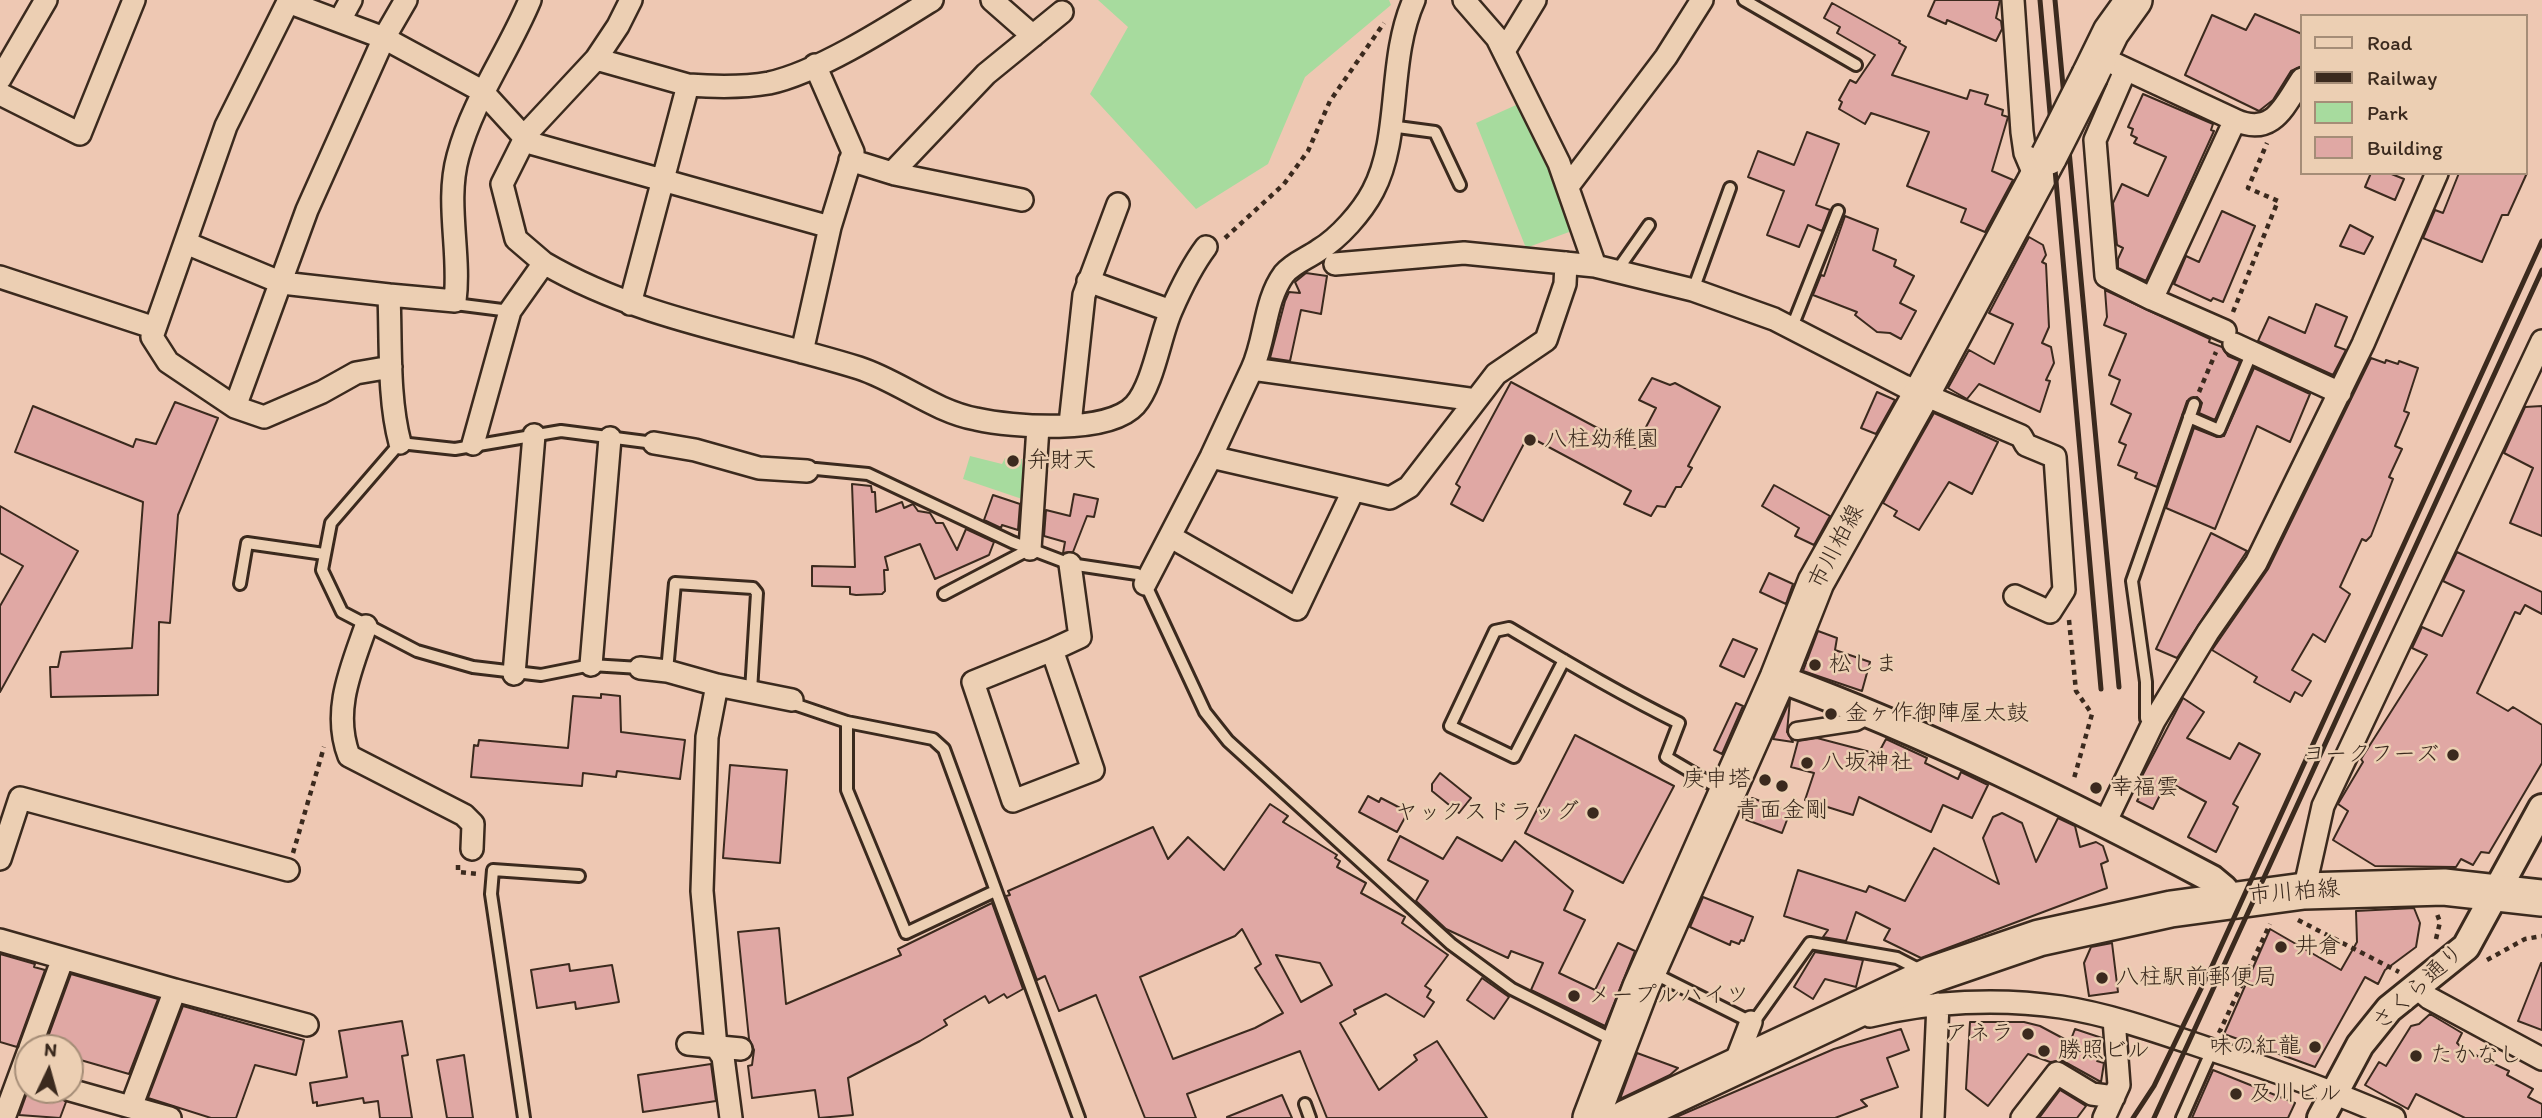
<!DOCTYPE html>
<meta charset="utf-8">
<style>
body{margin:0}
#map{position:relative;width:2542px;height:1118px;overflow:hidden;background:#eec8b3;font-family:Itim,sans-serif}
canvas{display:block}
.legend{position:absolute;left:2300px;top:14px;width:228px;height:161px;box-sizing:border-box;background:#eccfb3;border:2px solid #a58d77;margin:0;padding:9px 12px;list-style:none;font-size:21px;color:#3b2a1e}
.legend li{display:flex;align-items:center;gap:14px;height:35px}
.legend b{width:35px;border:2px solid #a58d77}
.north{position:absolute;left:14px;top:1034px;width:70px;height:70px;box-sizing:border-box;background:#eccfb3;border:2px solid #a58d77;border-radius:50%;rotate:5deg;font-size:19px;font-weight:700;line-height:28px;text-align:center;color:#3b2a1e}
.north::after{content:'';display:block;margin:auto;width:24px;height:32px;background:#3b2a1e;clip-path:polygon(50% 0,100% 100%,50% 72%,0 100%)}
</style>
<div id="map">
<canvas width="2542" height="1118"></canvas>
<ul class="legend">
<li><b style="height:9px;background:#eccfb3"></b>Road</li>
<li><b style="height:9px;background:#3b2a1e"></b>Railway</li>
<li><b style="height:19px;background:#a7db9e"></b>Park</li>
<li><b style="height:19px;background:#e0a8a4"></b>Building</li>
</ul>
<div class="north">N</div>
</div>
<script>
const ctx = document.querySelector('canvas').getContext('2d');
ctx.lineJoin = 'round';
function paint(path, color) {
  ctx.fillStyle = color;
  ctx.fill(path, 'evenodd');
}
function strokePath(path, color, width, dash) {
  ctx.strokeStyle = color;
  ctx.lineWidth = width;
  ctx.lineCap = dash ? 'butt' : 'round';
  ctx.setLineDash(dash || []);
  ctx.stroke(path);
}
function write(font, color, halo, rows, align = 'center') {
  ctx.font = font + ' Itim,"Klee One",sans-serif';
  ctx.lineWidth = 5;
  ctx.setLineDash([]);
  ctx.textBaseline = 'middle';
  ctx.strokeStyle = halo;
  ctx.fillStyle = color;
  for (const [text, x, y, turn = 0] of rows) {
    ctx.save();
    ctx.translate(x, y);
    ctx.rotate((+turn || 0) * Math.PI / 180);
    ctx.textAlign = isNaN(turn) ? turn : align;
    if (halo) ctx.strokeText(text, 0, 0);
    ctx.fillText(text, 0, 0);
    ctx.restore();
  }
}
paint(new Path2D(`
 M1098,0H1389L1391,5L1305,77L1268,164L1196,209L1090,94L1128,27Z
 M1525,101L1566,201L1569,232L1526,248L1476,123Z
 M970,456L1002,464L1005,458L1022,459V467L1028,468L1025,500L963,479Z`), '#a7db9e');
const building = new Path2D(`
 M1935,0H2000L1996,18L2001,21L2002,29L1996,41L1947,20L1946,24L1928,16Z
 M1832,3L1900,41L1899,43L1906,47L1892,75L1967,99L1970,90L1988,95L1985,104L2003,110L2002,115L2008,117L1992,171L2013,180L1985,232L1961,222L1966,209L1907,186L1929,132L1871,113L1865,124L1839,109L1842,102L1839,100L1850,80L1856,83L1875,55L1837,33L1840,27L1824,18Z
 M2255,14L2302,34V66L2291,71L2273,100L2259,111L2185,75L2212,15L2246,30Z
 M2143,94L2213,124L2211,130L2214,131L2146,281L2118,268V259L2123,248L2117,245L2113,203L2122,184L2148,196L2166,157L2134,143L2137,138L2131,135L2133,129L2128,127Z
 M1807,132L1839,144L1816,205L1830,210L1822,231L1808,225L1799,247L1767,235L1784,191L1748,177L1758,151L1794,165Z
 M2371,173H2389L2404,179L2395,200L2365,187Z
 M2459,173H2527L2508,215H2502L2482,262L2423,238L2435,210L2443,213Z
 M2222,211L2255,226L2223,302L2213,298L2211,301L2174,284L2186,256L2199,262Z
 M1845,216L1878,229L1873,250L1896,260L1894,266L1914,276L1900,303L1916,311L1901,339L1890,333L1877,332L1855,315L1857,312L1813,295L1821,275L1824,276Z
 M2350,225L2373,237L2364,254L2340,246Z
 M2029,237L2043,245L2046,255L2042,262L2046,264L2049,327L2042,343L2051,347L2054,363L2046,380L2050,381L2040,412L1979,384L1967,399L1948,388L1969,350L1994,364L2013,324L1989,313Z
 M1306,273L1327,276L1321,314L1301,310L1290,361L1270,358L1285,301L1289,292L1300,293L1295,282Z
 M2105,290L2210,339L2209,342L2222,347L2228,356L2240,361L2215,420L2199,413L2202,403L2197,397L2187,401L2157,487L2135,478L2137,473L2118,465L2126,445L2119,442L2131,414L2111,404L2120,380L2109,375L2126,334L2104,325L2107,317Z
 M2316,304L2347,317L2335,346L2346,350L2333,375L2258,341L2269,317L2305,333Z
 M2371,358L2385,363L2386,360L2398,364L2399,361L2418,368L2404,411L2409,413L2395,446L2402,449L2389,477L2393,479L2371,536L2366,541L2362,539L2340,587L2350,594L2325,642L2313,634L2292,670L2311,681L2302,696L2295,692L2290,702L2254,682L2257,677L2212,650L2268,569Z
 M2254,368L2310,394L2290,442L2257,426L2215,529L2166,508L2194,428L2217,437L2224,436Z
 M1652,378L1670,385L1675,383L1720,407L1688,466L1692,468L1681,487H1676L1665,507L1657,506L1651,516L1624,504L1631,491L1528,436L1483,521L1451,504L1460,487L1456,484L1511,382L1635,448L1656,408L1639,400Z
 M1877,392L1895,400L1876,434L1861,428Z
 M175,402L218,418L178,515L170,623L159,622L158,695L51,697L50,667H58L61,652L132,648L143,502L15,452L33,406L133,447L136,439L156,444Z
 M2542,406V536L2510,523L2533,468L2504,453L2525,407Z
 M1934,413L1998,442L1972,494L1949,482L1919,530L1894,516L1897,511L1883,503Z
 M852,484L871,486L872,492H875L876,512L902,502L904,508L913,504L918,511L930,513L936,523H943L957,550L966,529L994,542L989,555L935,579L920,544L885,557L888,570H884L885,591L882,594L856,595L850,594V587L812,586V566L855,567Z
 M1774,485L1830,516L1814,545L1795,536L1799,528L1762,506Z
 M1074,494L1098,499L1094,517L1087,516L1073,552L1063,553L1065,542L1044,536L1046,510L1070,516Z
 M993,495L1020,504L1018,530L1002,525L1001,528L984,520Z
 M0,506L78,551L0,692V606L23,566L0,553Z
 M2211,533L2247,551L2177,658L2156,649Z
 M2457,552L2542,592V614L2525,605L2520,614L2515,612L2477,693L2508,711L2513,707L2542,725V763L2489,853L2481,852L2473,865L2461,859L2456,867L2375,866L2333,840L2348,811L2338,804L2363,762L2361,759L2427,655L2412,648L2422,627L2442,636L2464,591L2443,581Z
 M1769,573L1793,584L1786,604L1760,592Z
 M1818,631L1837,638L1835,650L1870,662L1862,691L1803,671Z
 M1733,639L1757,649L1744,677L1720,666Z
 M601,694L620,696L621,732L685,740L680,779L617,771L616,777L583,773L582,786L471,777L474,745L478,746L479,740L568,748L573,696L601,698Z
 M2183,698L2204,712L2187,738L2230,759L2239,743L2260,754L2233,804L2238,807L2216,852L2188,837L2206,802L2167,781L2153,809L2137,801L2142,792L2138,790L2140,780Z
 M1790,700L1787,732L1793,742L1773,739Z
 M1736,703L1743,706L1722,754L1714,750Z
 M1575,735L1674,786L1623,883L1525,833Z
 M1817,738L1878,754L1886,739L1927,758L1925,763L1958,779L1961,772L1988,785L1972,818L1943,805L1931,832L1859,797L1853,815L1805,800L1814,773L1791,767L1798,741Z
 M730,765L787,770L780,863L723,858Z
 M1440,773L1471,798L1459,813L1432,791V784Z
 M1368,796L1379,802L1381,798L1408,812L1397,832L1359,812Z
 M1752,798L1790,812L1782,833L1744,819Z
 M1270,804L1288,816L1283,822L1337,855L1335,858L1340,861L1337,867L1366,883L1361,893L1405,917L1402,923L1448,955L1425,986L1431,990L1427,997L1434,1002L1424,1017L1386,994L1354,1010L1356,1014L1340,1023L1379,1090L1417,1060L1414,1055L1437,1041L1487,1118H1327L1300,1051L1187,1094L1196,1118H1145L1096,995L1059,1011L1045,976L1037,980L1006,896L1010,895L1008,891L1153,827L1168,859L1188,837L1224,870ZM1242,929L1261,964L1255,968L1283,1013L1255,1028L1173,1059L1140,977L1235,936ZM1276,955L1320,963L1332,985L1301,1002Z
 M2002,813L2022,823L2036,862L2058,818L2075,826L2080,847L2096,842L2103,846L2108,861L2101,864L2107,888L1921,958L1884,940L1890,929L1856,912L1846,941L1823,937L1828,930L1784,916L1798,870L1866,892L1869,886L1905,901L1934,848L1999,884L1983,838L1993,817Z
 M1400,836L1443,859L1457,837L1502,861L1515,841L1573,891L1564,910L1585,920L1559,973L1595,990L1618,943L1635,951L1605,1026L1531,990L1543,963L1511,951L1508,958L1446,929L1416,901L1428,881L1388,860Z
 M1703,897L1753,917L1744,941L1741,940L1739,944L1731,941L1730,945L1690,927Z
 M992,903L1023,989L1007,998L1004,994L989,1003L985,996L944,1020L947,1025L920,1041L848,1078L853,1115L819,1118L815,1090L752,1098L748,1066L752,1065L754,1050L749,1039L738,932L779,928L786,1004L901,955L898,949Z
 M2414,908L2420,923L2416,947L2385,970L2378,984L2365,977L2315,1067L2224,1034L2270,929L2341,970L2357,942L2356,911Z
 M2112,943L2118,992L2089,996L2084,963L2091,947Z
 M1815,952L1863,960L1856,987L1825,979L1813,999L1794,987Z
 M0,954L35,964L34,967L45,970L17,1047L0,1042Z
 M2541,963H2542V1030L2518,1021Z
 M569,964L570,971L612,965L619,1002L576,1009L575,1002L537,1008L531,970Z
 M71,974L158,999L129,1074L70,1057V1048H44Z
 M1482,978L1509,997L1494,1019L1467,1000Z
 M183,1006L304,1040L296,1075L255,1065L236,1118H211L148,1098Z
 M2430,1014L2462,1033L2457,1043L2463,1049L2509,1071L2507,1075L2533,1089L2528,1097L2542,1104V1118H2465L2416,1094L2408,1109L2365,1085L2379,1062L2386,1066L2411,1026L2419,1024Z
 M402,1021L408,1055L402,1056L412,1118H380L378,1101L364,1103L363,1098L317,1106V1102L313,1103L310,1083L347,1077L339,1031Z
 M1970,1022H2024L2040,1026L2070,1042L2075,1029L2102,1038L2097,1061L2104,1063L2101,1082L2063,1061L2050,1062L2028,1054L1988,1106L1966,1089Z
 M1901,1029L1909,1050L1887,1058L1898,1087L1861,1100L1867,1106L1835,1118H1674L1834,1049Z
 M1637,1053L1678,1068L1670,1075L1620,1099Z
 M464,1055L473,1118H447L437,1060Z
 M711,1064L716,1101L643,1112L638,1075Z
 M2213,1070L2295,1103L2288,1118H2192Z
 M28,1090L58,1095L66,1102L60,1118L19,1115Z
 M2060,1090L2086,1106L2077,1118H2039Z
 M1282,1095L1292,1118H1227V1117Z`);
paint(building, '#e0a8a4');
strokePath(building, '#3b2a1e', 2);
const service = new Path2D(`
 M1744,0L1856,65
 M1390,126L1435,132L1460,185
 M1616,272L1649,225
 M1693,290L1730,188
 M455,301V304L510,311
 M1792,327L1838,211
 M2189,417L2219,430L2252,352
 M807,471L816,469L868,474L1012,542L1070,564L1137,574L1144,581L1205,712L1228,741L1451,944L1512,989L1617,1042
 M240,584L247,543L324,554
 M944,594L1030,549
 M1564,660L1514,757L1450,726L1495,631L1509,628C1565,661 1620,694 1679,723L1666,757L1722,790
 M640,668L591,665L541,675L473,667L417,651L342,612L322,570L331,523L400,443L455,449L561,431L654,443
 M667,671L675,583L753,588L757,593L751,691
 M792,700L791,703L847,722L933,739L944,749L1079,1118
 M2154,721L2146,718V682L2132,581L2194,404
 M847,722V790L906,933L995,891
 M1651,972L1753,1023L1810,943L1897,958L1924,972
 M1305,1104L1310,1118
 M524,1118L491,894L493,870L579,876
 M2182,1118L2212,1050`);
const pedestrian = new Path2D(`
 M1797,731L1856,722L1872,713`);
const minor = new Path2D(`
 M406,0L384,38L482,91L525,138
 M992,0L1033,36
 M1464,0L1497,38L1559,163L1595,266L1693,290L1774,319L1904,386L2021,436L2026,445L2055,457L2064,590L2050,612L2015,596
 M2013,0L2022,132L2025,153L2036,179
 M340,20L351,0
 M1504,51L1535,0
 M2100,57L2235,120L2152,299L2225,331
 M596,59L688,85
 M2125,71L2095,140L2106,276L2152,299
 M0,79L46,0
 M0,94L80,134L134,0
 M2235,120C2273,137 2284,106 2302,79
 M523,141L830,227
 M850,160L895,174L1022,200
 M892,173L986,74L1062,12
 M1569,185L1666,57L1702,0
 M186,243L282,283L389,295
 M544,263C641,320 754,335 859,368C899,381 934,411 976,419C1012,427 1108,435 1135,405C1153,385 1160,336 1171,311C1181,288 1191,267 1206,247
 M1335,264L1464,253L1595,266
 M0,277L155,328
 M1088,281L1171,311
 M630,304L688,85C715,87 741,88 769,83C817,73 889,27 932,0
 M2234,344L2340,393
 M802,352L830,227L853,152L815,65
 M1252,369C1266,339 1264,301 1284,274C1293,263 1308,258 1319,250C1339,238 1362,212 1373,191C1402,136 1387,61 1414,0
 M1476,400L1496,374L1546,340L1565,284L1566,263
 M235,407L307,210L384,38L288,2L226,126L152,337L168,362L235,407L264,417L322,392L356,373L391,367
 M1070,424L1084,295L1118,204
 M400,443C388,398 391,343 389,295L455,301C461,253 445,203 458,156C473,100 508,53 530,0
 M654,443L695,450L759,468L807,471
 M473,444L510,311L544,263L516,239L502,184L528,132L596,59L618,26L631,0
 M1171,537L1297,609L1353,491
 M1030,549L1038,427
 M1145,584L1211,457L1252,369L1476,400L1409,487L1390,498L1211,457
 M366,626C351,669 332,711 349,756L464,815L473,824L472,849
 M1052,650L973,682L1013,801L1093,770L1052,650L1080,637L1070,564
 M591,665L610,438
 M640,668L667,671L717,685L792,700
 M514,674L534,435
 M717,685L707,737L702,891L716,1047L723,1057L731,1118
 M2105,823L2154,721L2208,632L2256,563L2363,344L2437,173
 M0,859L20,798L288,870
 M2304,891L2323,806L2542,341
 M0,940L175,990L131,1107
 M2415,986L2429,998L2542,1059
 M175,990L307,1025
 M1870,1016C1930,1001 2000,998 2061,1007C2113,1015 2164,1034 2215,1051C2276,1071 2335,1092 2394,1118
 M688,1044L741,1049
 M30,1048L63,958
 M1734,1066L1751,1022
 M70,1090L170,1118
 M4,1118L28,1053
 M1933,1118L1938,1004
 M2022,1118L2057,1073L2092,1094L2114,1097
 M2104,1118L2119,1085L2114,1019`);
const tertiary = new Path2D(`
 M1778,678C1929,734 2070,804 2212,879L2224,889L2227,899
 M2321,1118L2360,1045L2389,1009L2466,947L2542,808`);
const primary = new Path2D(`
 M2090,75L2111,32L2134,0
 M1591,1118L1641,987L1778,678L1816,582L1922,393L2049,156
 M1626,1118L1931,975L2039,938L2171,909L2304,891L2444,887L2542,898`);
strokePath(service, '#3b2a1e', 16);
strokePath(pedestrian, '#3b2a1e', 21);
strokePath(minor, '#3b2a1e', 26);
strokePath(tertiary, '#3b2a1e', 32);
strokePath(primary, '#3b2a1e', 40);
strokePath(new Path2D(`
 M1225,238L1284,184L1308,151L1330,101L1384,23
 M2233,312L2278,201L2248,188L2267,143
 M2199,392L2216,352
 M2069,620L2076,691L2092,714L2073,782
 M293,853L324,747
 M458,865V872L478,874
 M2298,920L2399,972
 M2436,939L2440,922L2437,914
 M2487,960L2525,939L2542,936
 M2219,1033L2270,924`), '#3b2a1e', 4.5, [5, 5]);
strokePath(service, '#eccfb3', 10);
strokePath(pedestrian, '#eccfb3', 16);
strokePath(minor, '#eccfb3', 21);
strokePath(tertiary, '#eccfb3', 26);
strokePath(primary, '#eccfb3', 35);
strokePath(new Path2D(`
 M2040,0L2101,689
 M2055,0L2119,687
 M2133,1118L2154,1086L2212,966L2542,241
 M2154,1118L2542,270`), '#3b2a1e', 5);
const primaryBridge = new Path2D(`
 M2049,156L2090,75`);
strokePath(primaryBridge, '#3b2a1e', 40, []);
strokePath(primaryBridge, '#eccfb3', 35);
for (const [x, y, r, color] of [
 [1530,440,7,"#3b2a1e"],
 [1013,461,7,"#3b2a1e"],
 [1815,665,7,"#3b2a1e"],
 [1831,714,7,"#3b2a1e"],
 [2453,755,7,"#3b2a1e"],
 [1807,763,7,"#3b2a1e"],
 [1765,780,7,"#3b2a1e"],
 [1782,786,7,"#3b2a1e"],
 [2096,788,7,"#3b2a1e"],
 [1593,813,7,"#3b2a1e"],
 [2281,947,7,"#3b2a1e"],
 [2102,978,7,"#3b2a1e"],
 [1574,996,7,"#3b2a1e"],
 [2028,1034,7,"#3b2a1e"],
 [2315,1047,7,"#3b2a1e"],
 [2044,1051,7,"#3b2a1e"],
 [2416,1056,7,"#3b2a1e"],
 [2236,1094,7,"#3b2a1e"]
]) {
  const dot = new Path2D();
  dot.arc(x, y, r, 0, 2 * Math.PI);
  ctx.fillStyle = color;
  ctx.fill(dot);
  strokePath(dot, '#eccfb3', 2.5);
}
write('23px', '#3b2a1e', '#eccfb3', [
 ["八柱幼稚園",1544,440],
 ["弁財天",1027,461],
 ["松しま",1829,665],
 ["金ヶ作御陣屋太鼓",1845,714],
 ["ヨークフーズ",2439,755,"right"],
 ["八坂神社",1821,763],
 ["庚申塔",1751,780,"right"],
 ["幸福雲",2110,788],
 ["青面金剛",1782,811,"center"],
 ["ヤックスドラッグ",1579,813,"right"],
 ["井倉",2295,947],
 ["八柱駅前郵便局",2116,978],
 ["メープルハイツ",1588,996],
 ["アネラ",2014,1034,"right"],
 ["味の紅龍",2301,1047,"right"],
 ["勝照ビル",2058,1051],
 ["たかなし",2430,1056],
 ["及川ビル",2250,1094]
], 'left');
write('23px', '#3b2a1e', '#eccfb3', [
 ["市川柏線",1837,547,-62],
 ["市川柏線",2294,893,-5],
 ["さくら通り",2419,988,-43]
]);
</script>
